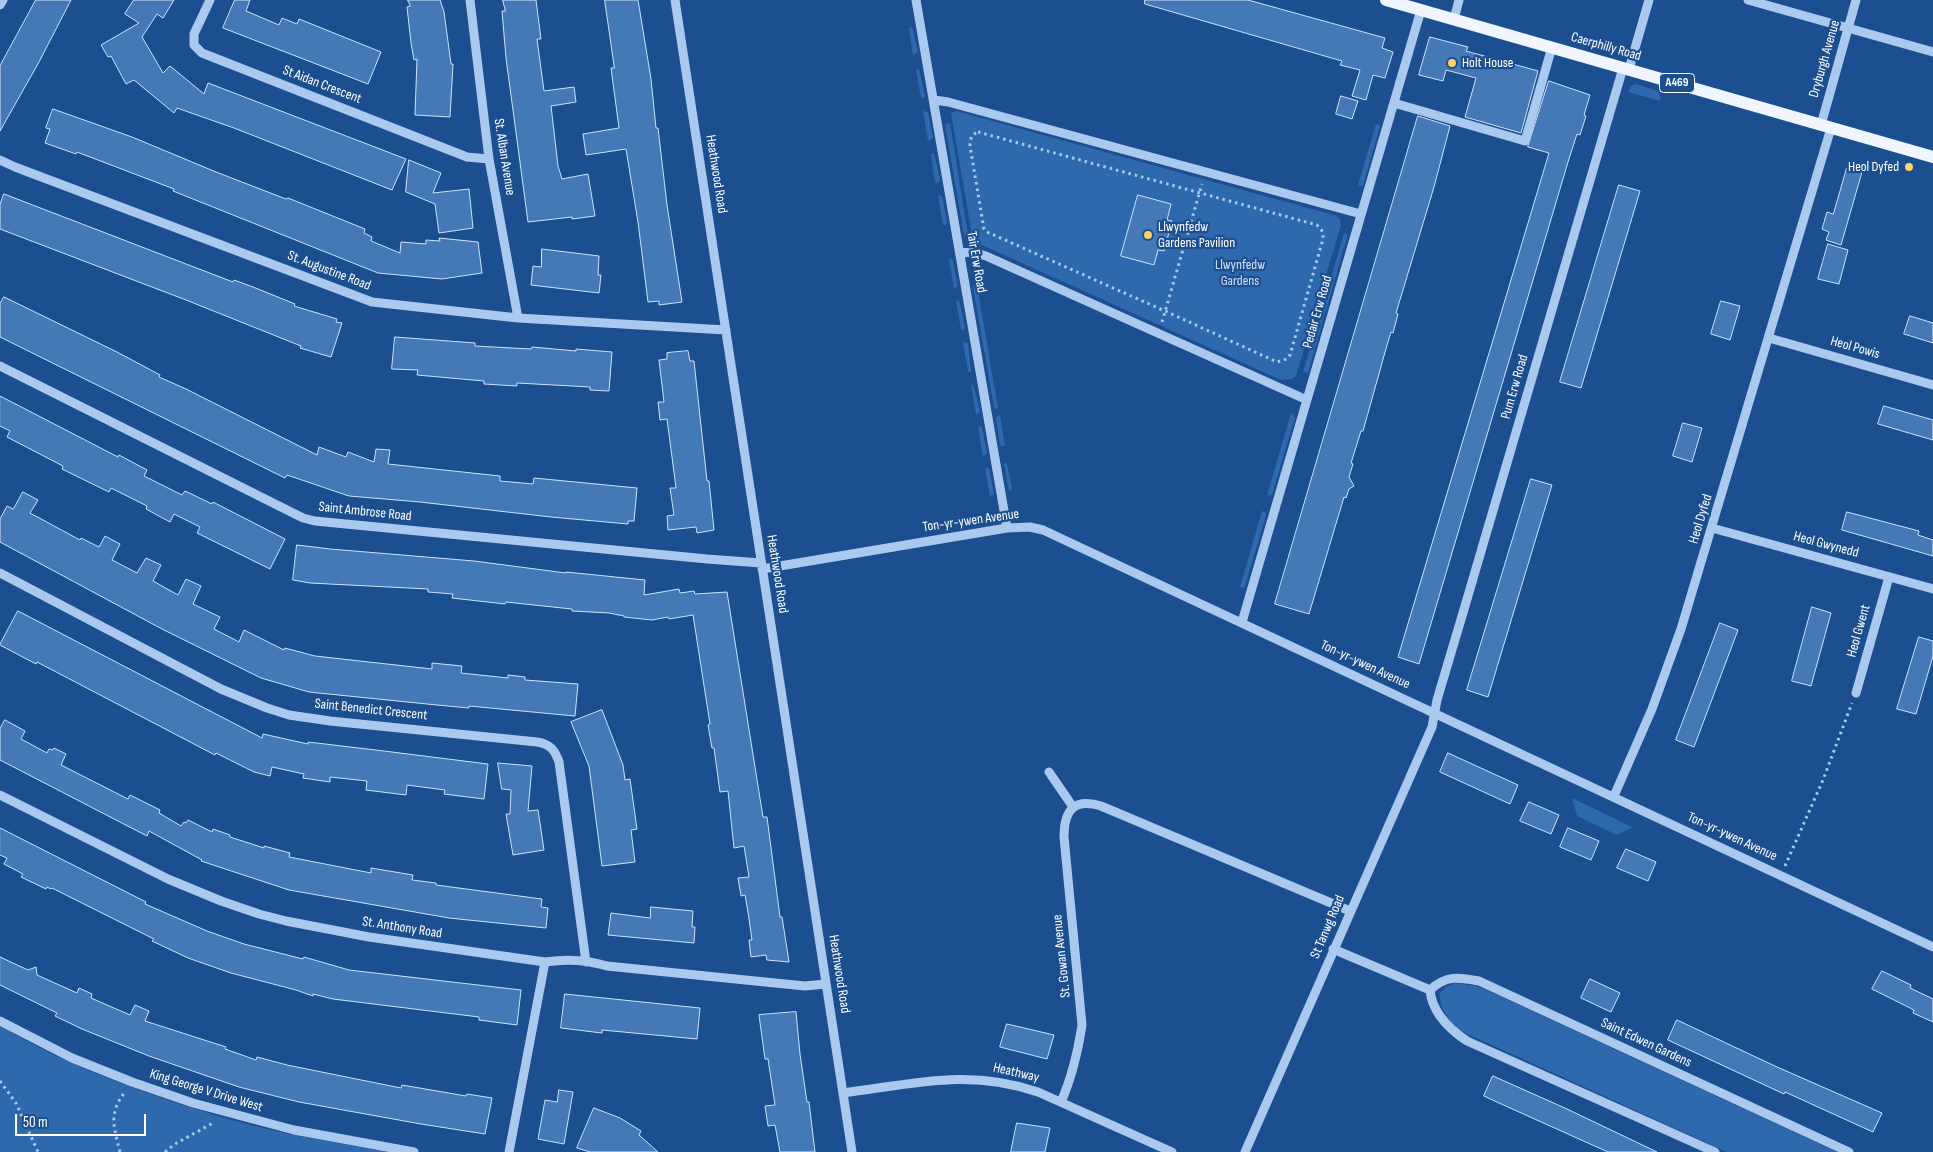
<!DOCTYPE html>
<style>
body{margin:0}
#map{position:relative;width:1933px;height:1152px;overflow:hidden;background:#1b4f8f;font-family:"Sofia Sans Condensed",sans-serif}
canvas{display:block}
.scale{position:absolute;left:15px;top:1114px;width:131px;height:22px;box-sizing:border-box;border:2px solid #fff;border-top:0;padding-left:6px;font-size:15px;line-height:18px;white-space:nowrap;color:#fff;-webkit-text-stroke:4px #1b4f8f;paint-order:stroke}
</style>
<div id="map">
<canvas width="1933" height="1152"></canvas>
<div class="scale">50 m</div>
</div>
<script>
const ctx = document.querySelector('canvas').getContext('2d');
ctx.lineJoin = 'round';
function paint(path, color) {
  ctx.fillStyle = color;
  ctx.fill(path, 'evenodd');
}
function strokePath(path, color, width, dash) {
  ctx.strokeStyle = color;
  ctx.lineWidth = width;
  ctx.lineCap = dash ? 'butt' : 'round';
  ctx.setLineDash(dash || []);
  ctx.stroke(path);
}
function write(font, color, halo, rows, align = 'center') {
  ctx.font = font + ' "Sofia Sans Condensed",sans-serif';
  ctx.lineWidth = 4.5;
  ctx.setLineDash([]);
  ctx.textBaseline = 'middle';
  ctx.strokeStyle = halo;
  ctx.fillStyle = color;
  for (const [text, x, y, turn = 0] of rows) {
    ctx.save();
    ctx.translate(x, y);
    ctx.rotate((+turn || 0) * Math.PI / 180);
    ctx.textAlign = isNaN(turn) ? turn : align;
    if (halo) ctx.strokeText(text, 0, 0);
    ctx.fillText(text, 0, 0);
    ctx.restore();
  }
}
paint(new Path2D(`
 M912,27L918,52L913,55L909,28Z
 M919,69L925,96L924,98H921L916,70Z
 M1635,84L1658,91L1661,98L1660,101L1628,92L1631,86Z
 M923,111L928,112L933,138L928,141Z
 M956,111L1337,216L1340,219L1341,225L1296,376L1292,379L1281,380L973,241L951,113Z
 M950,123L968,235L964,236L945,124Z
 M1376,124L1380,126L1363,186L1358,185Z
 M934,153L940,179L939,182L935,183L931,154Z
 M938,195L942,196L947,222L946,225H943Z
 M1344,233L1348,234L1308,373L1303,372Z
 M952,258L958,286L954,289L949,259Z
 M974,285H977L998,408L996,409L994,407L973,287Z
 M959,300L965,327L964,330H961L956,301Z
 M963,342L968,343L971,372H968Z
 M973,384L980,412L976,415L971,385Z
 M1291,413L1295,417L1272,495L1267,496Z
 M1000,414L1005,446H1002L1000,445L996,418Z
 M978,426L982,427L987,453L983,457Z
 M1007,463L1012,489L1009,491L1004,464Z
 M985,468H989L994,494L990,497Z
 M1262,511L1265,512L1266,515L1245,586L1243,588L1240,587Z
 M1572,798L1632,827H1633L1617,835L1577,816Z
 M1455,983L1476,986L1493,993L1837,1152H1727L1461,1031C1449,1021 1439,1009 1440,993L1446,987Z
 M0,1026C22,1038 44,1051 67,1061C119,1084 174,1103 228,1119C280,1134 334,1142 388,1152H0Z`), '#2e69ad');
const building = new Path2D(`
 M36,0H71L39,62L0,131V66Z
 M134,0H174L163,18L157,14L142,37L163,73L170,66L204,94L208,83L406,159L392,190L234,128L177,108L174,113L134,80L126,84L111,56L108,57L101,45L139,23L125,14Z
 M235,0H250L246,11L279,25L282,18L297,24L299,19L381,52L368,84L223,28Z
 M408,0H440L444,12L451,64H453L450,117L415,115L417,59L414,60L411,43L407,7L410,6Z
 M503,0H536L541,39H537L544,91L574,87L576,102L551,106L558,166L562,179L588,174L595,216L572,219V217L528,222L506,58L502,11H505Z
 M605,0H638L651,79L656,128H658L667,205L682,302L659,305V301L648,302L638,222L626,149L586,155L583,134L619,128L611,68H614Z
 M1145,0H1248L1385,38L1382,48L1393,52L1385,78L1373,75L1366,100L1352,96L1360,70L1340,65L1342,61L1145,4Z
 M1430,37L1468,47L1466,51L1538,71L1521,133L1465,117L1476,78L1446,70L1443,81L1419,75Z
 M1549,81L1590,95L1584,115L1586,116L1580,135L1577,134L1568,162L1419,664L1398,657L1549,153L1528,147Z
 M1341,96L1358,101L1352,119L1336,114Z
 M53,109L132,137L216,172L286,199L288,198L365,229L364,233L372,237L371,241L400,253L401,242L426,244V240L440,241L439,238L478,242L482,273L442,279L378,273L173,191L174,189L77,152L76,154L45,143L50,129L46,128Z
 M1418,116L1450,126L1434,187L1396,313L1398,314L1393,333L1391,332L1387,345L1363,431H1361L1351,463L1353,464L1349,477L1354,486L1349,489L1346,498L1344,497L1309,614L1275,604Z
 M409,160L441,173L433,193L469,189L473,228L439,233L435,204L406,192Z
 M1847,168L1862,172L1841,245L1826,240L1829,232L1822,229L1827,212L1833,214Z
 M1619,185L1640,191L1581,388L1560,382Z
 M4,194L233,282L234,280L253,287L295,304L294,306L337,319L336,322L342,323L331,357L300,348L301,346L186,300L0,229V205Z
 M1138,195L1171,204L1167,220L1172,221L1164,251L1158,250L1154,265L1121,256Z
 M1828,244L1848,250L1839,284L1818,279Z
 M542,249L599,256L598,275H601L599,293L531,285L533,266L541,267Z
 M4,297L117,352L160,375L159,377L186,389L317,455L319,447L346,457L348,452L374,462L376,449L390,450L388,464L500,476V481L533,484L534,478L637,488L634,521H628V524L551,517L420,502L349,496L287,475L285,478L0,337V304Z
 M1721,301L1740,306L1730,340L1711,334Z
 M1910,316L1933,323V343L1904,334Z
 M395,337L475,343V346L531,349L532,347L576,351V349L612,352L609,391L590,390V387L517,383V386L484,384V381L417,375L418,370L392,369Z
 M688,351L690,361H694L707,481H709L714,530L697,533L696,527L668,530L667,516L674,515L670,488H676L667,419L660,420L658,402H664L659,360L667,359V353Z
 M0,396L118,457L119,455L147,470L144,476L182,495L185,491L212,504L213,502L285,539L270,569L197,533L200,527L174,514L170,522L146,509L147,506L111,488L109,492L62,469L63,466L7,437L10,431L0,426Z
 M1884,406L1933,420V440L1878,424Z
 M1683,423L1702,428L1692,462L1673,456Z
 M1531,479L1552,485L1488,697L1467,690Z
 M23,492L38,500L30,513L80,540L81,538L99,547L105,536L120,544L112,560L137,573L146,558L161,565L153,581L178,595L186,579L201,586L193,604L220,617L214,629L239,642L244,630L284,650L285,648L315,656L432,669V663L462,666L461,673L508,678V675L525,677V680L578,684L575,716L469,706V708L437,705L309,692L261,678L162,629L0,542V519L7,506L13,509Z
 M1847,512L1919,531L1918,535L1933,540V556L1842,530Z
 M297,545L330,549L474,561L566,573V572L645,580L644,595L679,589L680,593L694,591L695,594L727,592L763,817H767L780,917H782L789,962L767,960L766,955L751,957L749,940H752L748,912L745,895L741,896L738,878L749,877L744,846L734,848L728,791L720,792L714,748H712L708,725L710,724L693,615L669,619L668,617L652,620L624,617V616L609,613L572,611V609L534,605L506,602L505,604L452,598L453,594L428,592V589L310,583L293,580Z
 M1812,607L1831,613L1811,686L1792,681Z
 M18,611L262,738L263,734L308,744V742L384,751L488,764L484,799L444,794L445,790L407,785L406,795L366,790L367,781L330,777V782L303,778L304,774L272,767L270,776L254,772L216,753L215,755L37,662L36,664L0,645Z
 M1720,623L1738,630L1694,747L1676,740Z
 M1919,637L1933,641V656L1916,714L1897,709Z
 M602,710L623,765L625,780L630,779L637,829L631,830L635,862L602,866L589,766L571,722Z
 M5,720L25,731L21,739L47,753L49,749L53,750L54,748L66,754L61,765L128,799L130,795L160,810L159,813L181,826L184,822L186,823L188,820L212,832L213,829L230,835V837L264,848V846L290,853L289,857L371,873V868L413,875L412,880L436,883V885L542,899L541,907L548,908L546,928L449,918L289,890L201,861L202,860L149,831L147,836L0,760V729Z
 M1448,753L1518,785L1510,804L1440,772Z
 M498,763L532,766L528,811L538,810L544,850L513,855L506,814H510L511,790L502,789Z
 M1529,802L1559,815L1551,834L1520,821Z
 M0,828L146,902L145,904L207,931L244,944L303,959L304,957L349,970L521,990L517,1025L479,1020V1017L333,999L313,994V996L296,990L231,973L188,958L152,941L154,939L52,888L51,889L47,887L46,889L21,877L23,874L4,864L7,858L0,855Z
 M1568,828L1599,841L1591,860L1560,847Z
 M1626,849L1656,862L1648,881L1617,868Z
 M651,907L693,911L692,927H695L694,943L608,935L611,913L650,918Z
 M0,957L28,970L36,967L37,975L77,993L79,988L92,994L91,998L130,1015L135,1005L149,1011L145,1021L226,1047L225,1049L256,1060L257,1057L287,1065L401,1088L402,1085L466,1096L467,1094L492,1098L485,1134L421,1124L299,1102L239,1087L149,1056L82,1029L55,1016L57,1013L0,985Z
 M1882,971L1911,985L1910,988L1933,999V1022L1913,1013L1914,1010L1872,989Z
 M1590,979L1620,993L1611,1012L1581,998Z
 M565,994L700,1008L697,1039L602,1030V1033L561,1028Z
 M796,1012L800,1054L807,1102H809L815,1152H780L775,1125L768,1126L765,1106L775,1105L768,1059H765L759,1015Z
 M1677,1020L1777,1067L1882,1113L1873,1132L1785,1092L1784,1094L1668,1040Z
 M1007,1024L1054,1035L1047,1059L1000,1047Z
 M1493,1076L1567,1109L1657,1152H1608L1499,1103L1484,1096Z
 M559,1090L573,1092L564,1144L538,1139L545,1100L557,1102Z
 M594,1108L620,1118L641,1131L639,1135L658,1152H590L577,1148Z
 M1017,1123L1050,1128L1045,1152H1011Z`);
paint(building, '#4478b7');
strokePath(building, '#cfe3fa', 1);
strokePath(new Path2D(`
 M978,132L1317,225L1323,232V239L1290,355L1287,359L1277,362L1165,311L987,232L984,229L970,146C970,139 971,135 978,132Z
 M1162,322L1202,184
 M1785,866L1823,780L1852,703
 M0,1081L16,1103L38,1152
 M120,1152C114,1127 108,1114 125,1092
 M165,1152L175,1144L213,1123`), '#a9c9ee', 3, [2.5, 4]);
strokePath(new Path2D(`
 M210,0L194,34V45L202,53L467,157L489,159
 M470,0L489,159L518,318
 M675,0L852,1152
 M916,0L1007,528
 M1748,0L1933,52
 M0,5L3,0
 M1454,19L1459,0
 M1629,69L1649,0
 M934,100L948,102L1361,214
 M1394,103L1525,141L1552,47
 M1821,125L1856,0
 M0,160L15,167L372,302L518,318L726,330
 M961,253L972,252L986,256L1307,400
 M1769,338L1933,385
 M0,366L271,502L303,518L315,521L707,559L761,563
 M1712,528L1933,589
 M762,569L1007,528L1030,527L1043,530L1933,947
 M0,573L221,689L267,708L289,715L330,721L537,742C550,744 555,750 559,762L586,962
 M1242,622L1421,10
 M1856,693L1889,577
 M1049,772L1073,807
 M0,795L168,879L221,901L259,914L286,921L369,937L545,962C565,959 588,960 607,966L805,986L826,984
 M1614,796L1652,709L1681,629L1831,128
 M1333,949L1430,990C1446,975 1459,977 1479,981L1849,1152
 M1430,990C1432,1013 1449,1029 1467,1041L1715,1152
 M0,1021L72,1058L132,1082L193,1103L294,1130L414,1152
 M843,1093C913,1084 969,1068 1038,1092L1172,1152
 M1061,1102C1072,1077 1078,1051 1082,1025L1064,837C1064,810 1074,798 1101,806L1350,911
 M509,1152L545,962
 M1245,1152L1432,727L1437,700L1465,606L1623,68`), '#a9c9ee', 9);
strokePath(new Path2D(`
 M1386,0L1933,157`), '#f0f6ff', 12);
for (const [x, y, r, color] of [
 [1452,63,5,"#ffd166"],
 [1909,167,5,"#ffd166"],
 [1148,235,5,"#ffd166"]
]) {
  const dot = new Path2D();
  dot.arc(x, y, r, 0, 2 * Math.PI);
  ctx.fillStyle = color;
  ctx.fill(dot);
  strokePath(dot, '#1b4f8f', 2);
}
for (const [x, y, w] of [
 [1677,83,35]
]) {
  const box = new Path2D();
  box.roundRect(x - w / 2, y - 9.5, w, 19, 4);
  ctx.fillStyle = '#1b4f8f';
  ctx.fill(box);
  strokePath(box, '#fff', 1);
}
write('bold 12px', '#fff', null, [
 ["A469",1677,83]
]);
write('14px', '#fff', '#1b4f8f', [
 ["Caerphilly Road",1606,47,16],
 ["Dryburgh Avenue",1825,59,-74],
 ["St Aidan Crescent",322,85,21],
 ["St. Alban Avenue",504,157,81],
 ["Heathwood Road",716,174,81],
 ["Tair Erw Road",976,262,80],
 ["St. Augustine Road",329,271,21],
 ["Pedair Erw Road",1318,312,-74],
 ["Heol Powis",1855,348,16],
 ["Pum Erw Road",1515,387,-74],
 ["Saint Ambrose Road",365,512,6],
 ["Heol Dyfed",1701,519,-73],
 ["Ton-yr-ywen Avenue",971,521,-8],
 ["Heol Gwynedd",1826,545,15],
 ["Heathwood Road",777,574,81],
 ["Heol Gwent",1859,631,-74],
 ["Ton-yr-ywen Avenue",1365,665,25],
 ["Saint Benedict Crescent",371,710,6],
 ["Ton-yr-ywen Avenue",1732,837,25],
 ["St Tanwg Road",1328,927,-67],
 ["St. Anthony Road",402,928,9],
 ["St. Gowan Avenue",1062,956,-96],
 ["Heathwood Road",839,974,81],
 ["Saint Edwen Gardens",1646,1043,25],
 ["Heathway",1016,1073,13],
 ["King George V Drive West",206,1091,17]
]);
write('14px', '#fff', '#1b4f8f', [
 ["Holt House",1462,63],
 ["Heol Dyfed",1899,167,"right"],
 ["Llwynfedw",1158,227],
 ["Gardens Pavilion",1158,243]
], 'left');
write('14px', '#cfe3fa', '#1b4f8f', [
 ["Llwynfedw",1240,265],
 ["Gardens",1240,281]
]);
</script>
